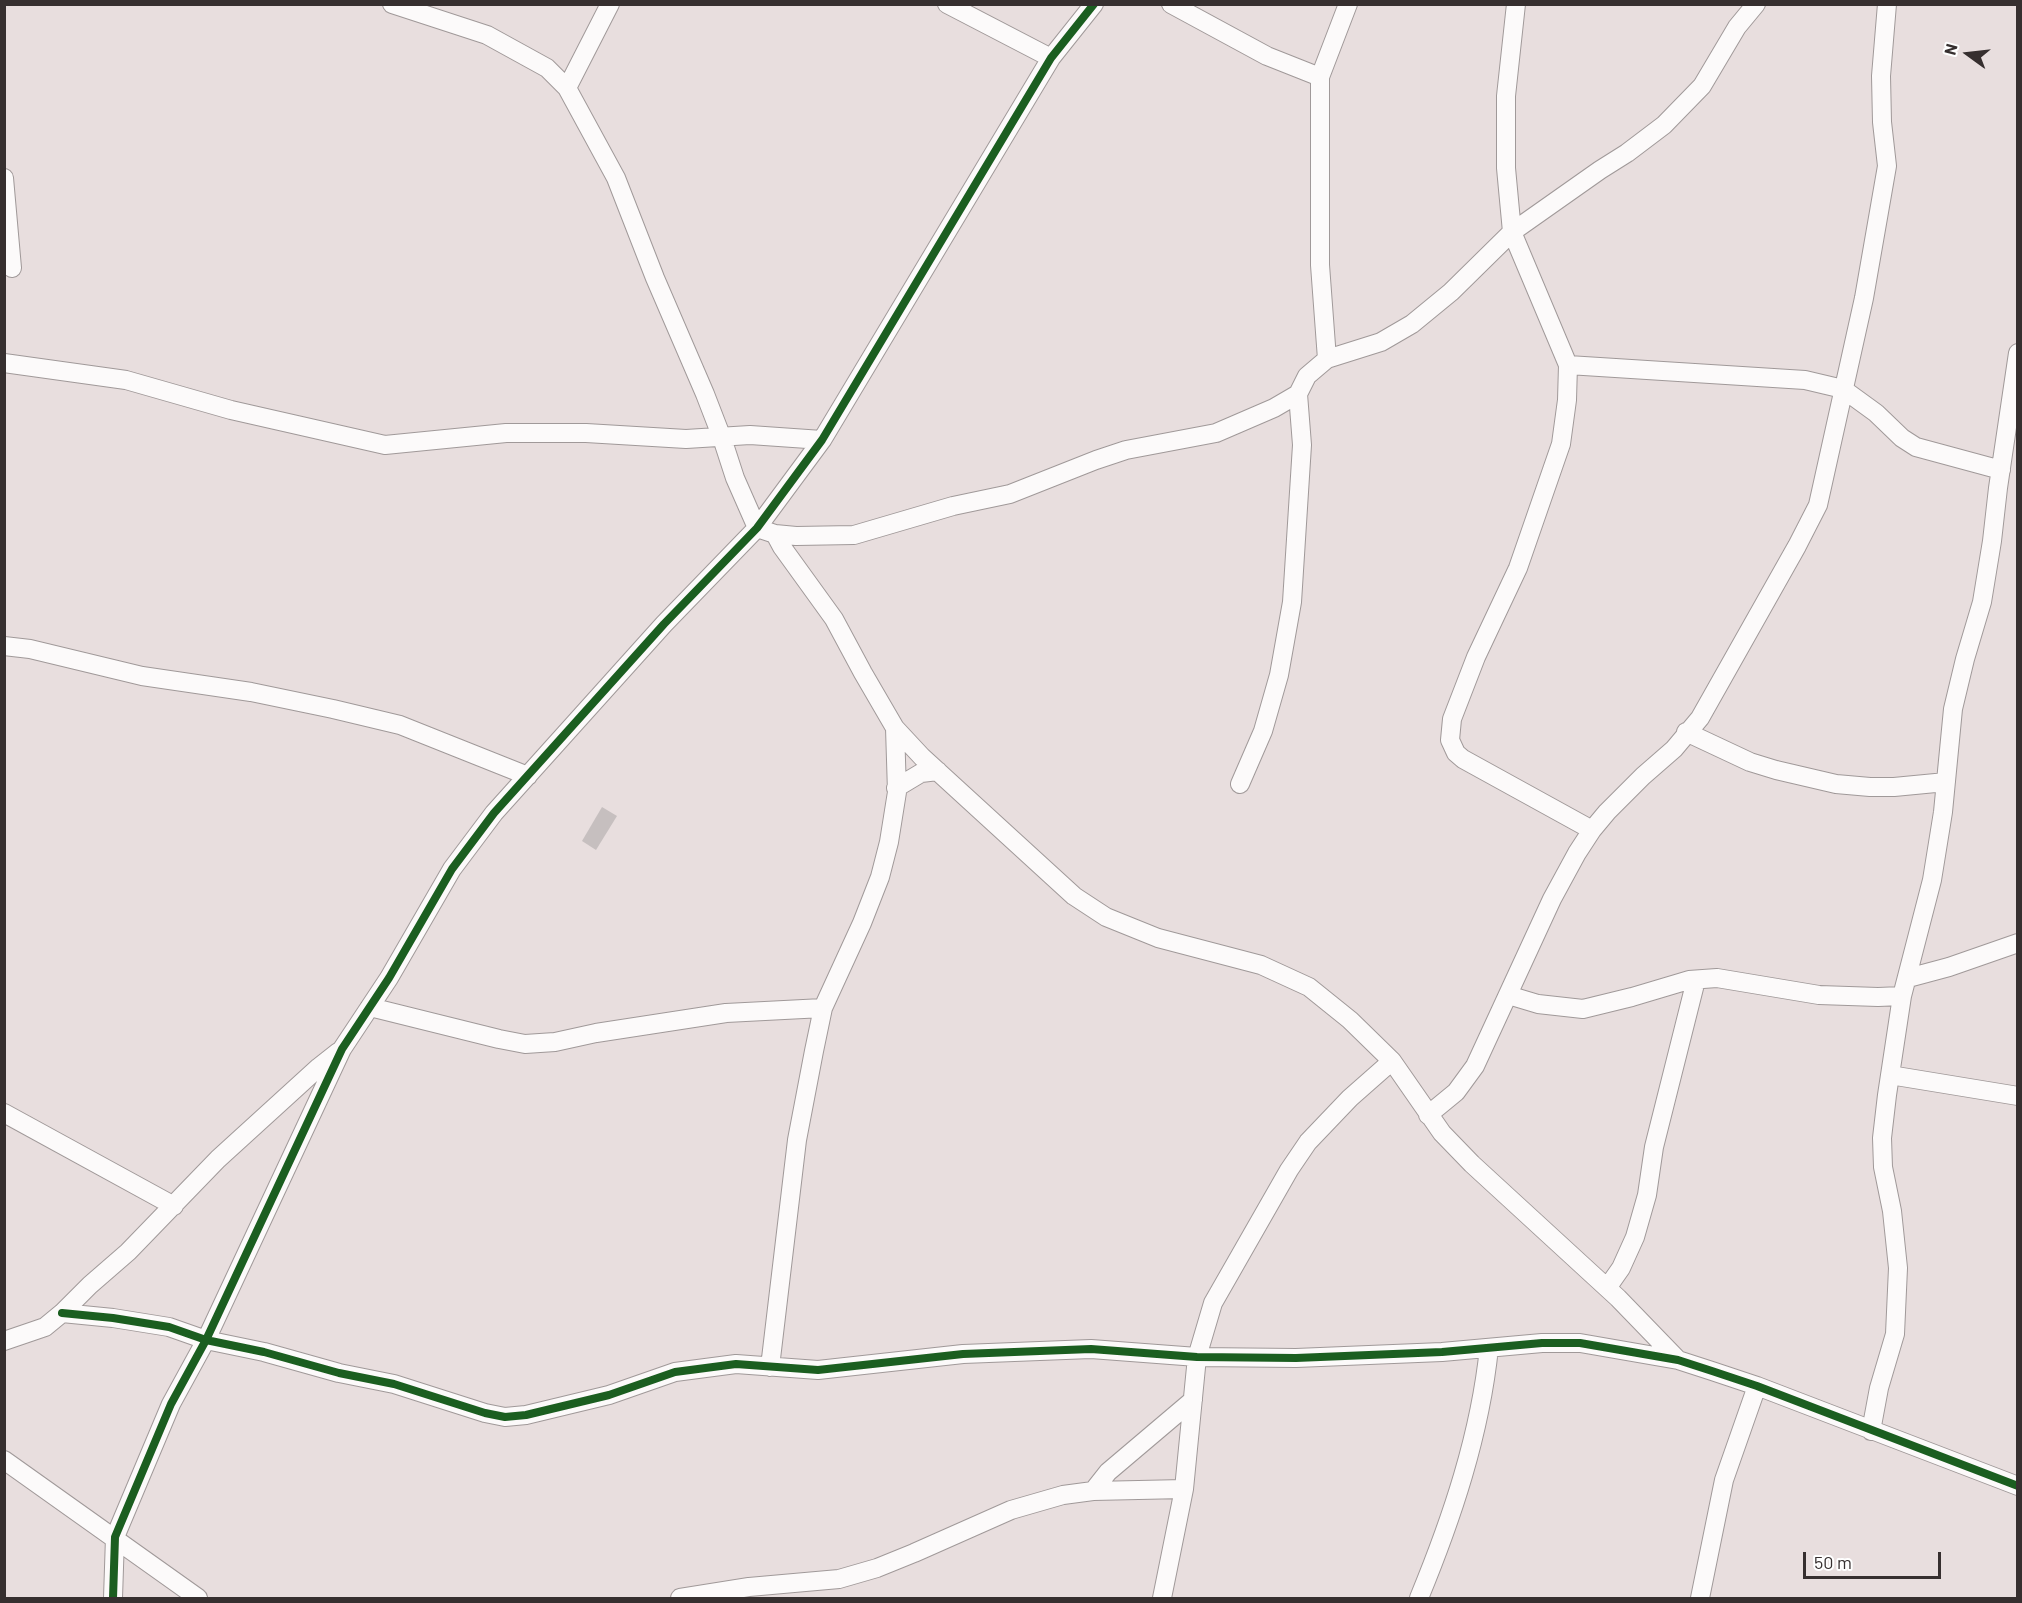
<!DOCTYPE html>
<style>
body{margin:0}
#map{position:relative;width:2022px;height:1603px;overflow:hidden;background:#e8dede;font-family:Barlow,sans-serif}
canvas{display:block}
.frame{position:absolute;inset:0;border:6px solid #362f2f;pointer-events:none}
.north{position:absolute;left:1938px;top:24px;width:60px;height:60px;-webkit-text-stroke:4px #fff;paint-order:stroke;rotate:285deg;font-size:16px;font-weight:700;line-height:24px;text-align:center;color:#362f2f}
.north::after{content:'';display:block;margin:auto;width:21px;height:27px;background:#362f2f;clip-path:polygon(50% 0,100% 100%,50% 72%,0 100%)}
.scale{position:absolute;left:1803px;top:1552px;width:138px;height:27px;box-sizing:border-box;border:3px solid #362f2f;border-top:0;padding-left:8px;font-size:18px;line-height:21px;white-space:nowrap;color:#362f2f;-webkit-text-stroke:4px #fff;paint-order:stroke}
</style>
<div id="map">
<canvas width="2022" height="1603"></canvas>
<div class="frame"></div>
<div class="north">N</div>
<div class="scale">50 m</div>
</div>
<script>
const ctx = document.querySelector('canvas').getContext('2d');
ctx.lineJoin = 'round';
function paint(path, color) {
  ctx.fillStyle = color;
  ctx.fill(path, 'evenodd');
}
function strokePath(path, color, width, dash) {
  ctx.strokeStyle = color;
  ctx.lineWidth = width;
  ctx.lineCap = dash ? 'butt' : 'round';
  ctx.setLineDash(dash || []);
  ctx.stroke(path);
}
paint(new Path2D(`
 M602,807L617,816L596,850L582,841Z`), '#c6bfbf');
const minor = new Path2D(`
 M392,4L487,35L547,68L567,88L616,178L655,278L705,394L722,438L735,478L757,528L775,534L796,536L854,535L953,506L1010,494L1096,460L1126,450L1216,433L1274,408L1298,394L1307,376L1327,359L1381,342L1412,324L1451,292L1512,232L1600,170L1627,153L1664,125L1702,86L1737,27L1756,4
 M947,4L1051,58
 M1171,4L1267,56L1320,77
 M1516,4L1506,96V168L1512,232L1568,365L1567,400L1561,444L1518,568L1476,657L1452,719L1450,740L1456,753L1463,759L1592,830
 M567,88L610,4
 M4,178L12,268
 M1327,359L1320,265V77L1348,4
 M4,363L126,380L231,410L385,445L506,433H586L686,439L750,435L822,440
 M1568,365L1805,380L1843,389L1876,413L1902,438L1916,447L2001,470
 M775,534L782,547L834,619L863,673L895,728L922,757L1074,896L1106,917L1158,938L1261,965L1309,987L1350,1020L1392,1061L1442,1133L1472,1164L1618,1298L1678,1360
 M4,646L30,649L142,676L251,692L333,709L400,725L528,776
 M1686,732L1750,762L1776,770L1836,784L1870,787H1894L1946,782
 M1240,784L1263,731L1279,675L1292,602L1302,445L1298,394
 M896,788L921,773L938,771
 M1908,978L1949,967L2018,943
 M1508,995L1538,1004L1583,1009L1632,997L1689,980L1717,978L1819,995L1878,997L1902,996
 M370,1007L499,1039L525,1044L555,1042L596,1033L726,1013L823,1008
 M1890,1075L2018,1096
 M4,1113L174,1206
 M1428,1115L1456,1092L1475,1066L1552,899L1577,853L1592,830L1607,812L1643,776L1674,749L1700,718L1797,546L1818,505L1864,298L1887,166L1882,122L1881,76L1887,4
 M1607,1288L1621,1268L1635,1237L1647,1195L1654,1147L1696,980
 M62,1313L113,1318L169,1327L206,1340L264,1352L339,1373L394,1384L485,1413L505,1417L526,1415L609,1395L675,1372L736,1364L818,1370L963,1354L1091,1349L1197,1357L1296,1358L1442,1352L1542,1343H1580L1678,1360L1712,1371L1757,1386L2018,1486
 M4,1341L45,1327L62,1313L90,1285L128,1252L218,1159L319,1067L338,1052
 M770,1367L797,1140L814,1051L823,1008L862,923L880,877L889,842L897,792L895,728
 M1871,1431L1879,1388L1895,1334L1898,1268L1892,1211L1883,1167L1882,1138L1887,1095L1902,996L1932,880L1943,812L1953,709L1965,659L1982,602L1992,541L1998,488L2018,353
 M4,1460L198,1598
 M1093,1491L1108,1472L1193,1400
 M113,1598L115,1537L171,1404L206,1340L342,1049L389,978L452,869L494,813L664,624L757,528L822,440L1051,58L1094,4
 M680,1598L749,1587L839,1579L877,1568L914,1553L1011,1510L1063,1495L1093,1491L1184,1489
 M1162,1598L1184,1489L1197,1357L1213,1303L1289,1170L1308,1142L1350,1098L1392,1061
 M1419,1598C1452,1518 1480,1435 1489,1348
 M1700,1598L1724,1480L1757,1386`);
strokePath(minor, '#a09999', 20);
strokePath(minor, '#fcfafa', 18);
strokePath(new Path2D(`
 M62,1313L113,1318L169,1327L206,1340L264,1352L339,1373L394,1384L485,1413L505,1417L526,1415L609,1395L675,1372L736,1364L818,1370L963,1354L1091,1349L1197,1357L1296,1358L1442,1352L1542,1343H1580L1678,1360L1712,1371L1757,1386L2018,1486
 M113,1598L115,1537L171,1404L206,1340L342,1049L389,978L452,869L494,813L664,624L757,528L822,440L1051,58L1094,4`), '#1b5e20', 8);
</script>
